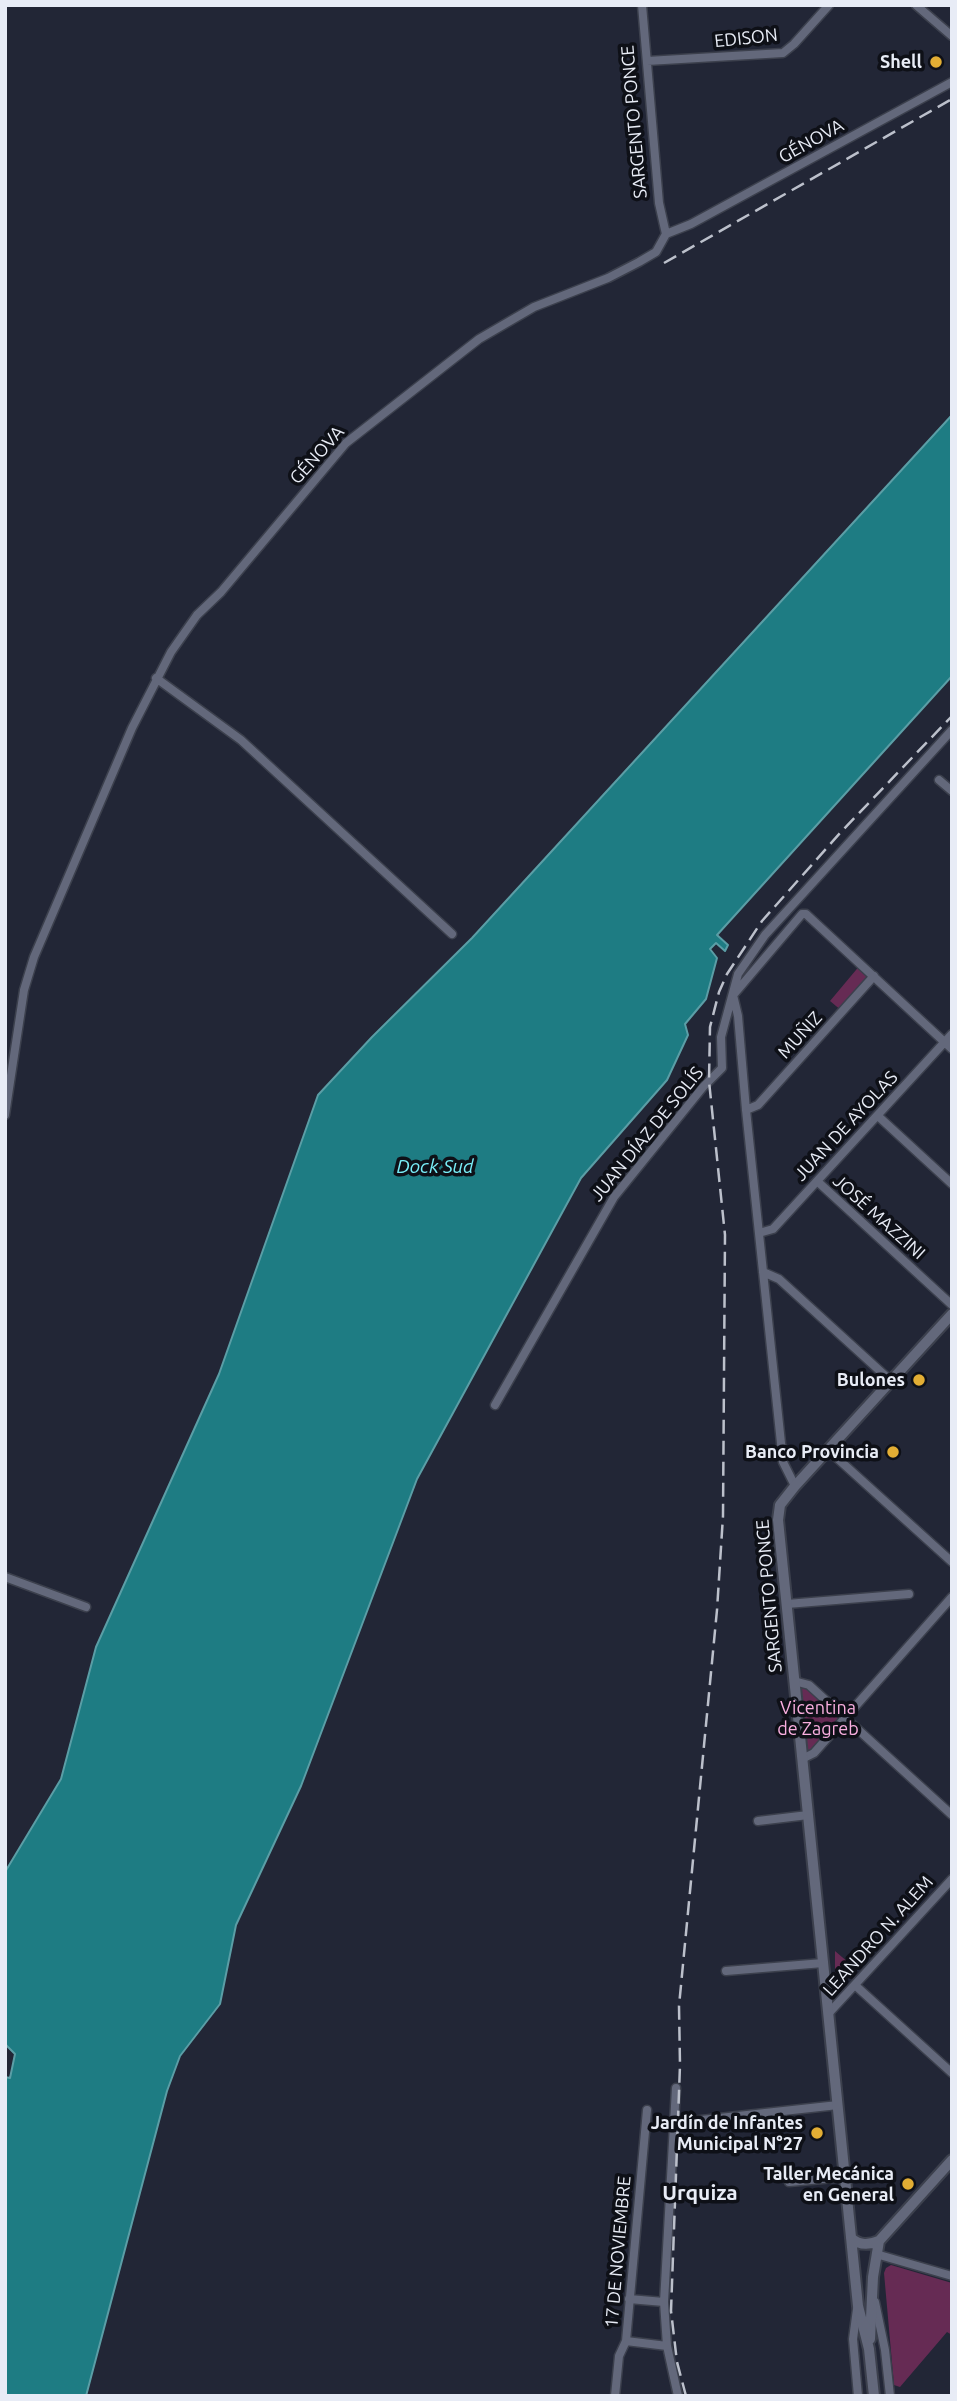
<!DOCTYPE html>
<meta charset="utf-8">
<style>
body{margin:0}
#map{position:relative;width:957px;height:2401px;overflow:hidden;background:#222636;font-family:Ubuntu,sans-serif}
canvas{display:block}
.frame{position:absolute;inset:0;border:7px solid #e8ecf6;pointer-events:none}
</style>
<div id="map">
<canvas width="957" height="2401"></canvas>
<div class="frame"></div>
</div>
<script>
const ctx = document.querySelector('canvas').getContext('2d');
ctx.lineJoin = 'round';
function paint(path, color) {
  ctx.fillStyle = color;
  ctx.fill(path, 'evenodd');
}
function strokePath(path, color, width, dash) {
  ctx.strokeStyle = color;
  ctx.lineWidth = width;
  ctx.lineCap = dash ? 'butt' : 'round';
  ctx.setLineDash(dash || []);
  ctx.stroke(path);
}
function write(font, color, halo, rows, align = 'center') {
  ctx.font = font + ' Ubuntu,sans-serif';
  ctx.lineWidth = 7;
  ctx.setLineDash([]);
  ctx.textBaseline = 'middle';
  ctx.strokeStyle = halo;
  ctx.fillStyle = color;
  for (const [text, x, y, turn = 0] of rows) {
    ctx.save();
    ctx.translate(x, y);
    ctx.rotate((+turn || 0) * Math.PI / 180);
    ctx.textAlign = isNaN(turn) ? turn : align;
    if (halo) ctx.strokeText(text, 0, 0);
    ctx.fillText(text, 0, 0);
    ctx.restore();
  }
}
paint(new Path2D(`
 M861,964L874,976L842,1011L830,1001Z
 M794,1681L804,1683L845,1718L814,1753L802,1759Z
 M835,1951L856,1969L838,1988L835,1985Z
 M891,2265L952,2283V2335L947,2332L900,2387L894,2385L884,2273L886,2268Z`), '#662b54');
const water = new Path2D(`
 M952,415V676L717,935L728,945L725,951L716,943L710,949L717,958L706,999L685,1024L688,1035L667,1080L581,1178L417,1479L301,1786L236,1925L220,2004L180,2056L167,2091L86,2396H5V2077L10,2078L15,2054L5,2044V1872L61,1779L96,1647L219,1374L318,1095L372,1037L472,938Z`);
paint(water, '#1e7c83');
strokePath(water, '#5b9ea6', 2);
const minor = new Path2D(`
 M642,5L659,203L666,234
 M916,5L952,36
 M647,61L783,53L794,44L829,5
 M156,678L241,740L452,934
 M939,780L952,791
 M735,993L802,914H806L952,1049
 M733,995L738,1016L746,1110L783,1462L795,1486
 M746,1110L758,1105L874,976
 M5,1115L24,990L34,957L132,728L171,652L197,615L221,592L346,443L479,339L534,307L608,278L639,262L656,252L666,234L691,224L952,82
 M878,1116L952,1184
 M817,1181L952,1305
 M759,1233L773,1229L952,1034
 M763,1272L779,1279L891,1381
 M495,1405L614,1197L703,1087L722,1068L721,1037L738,974L765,935L952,730
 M827,1449L952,1562
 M5,1577L86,1607
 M787,1604L909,1594
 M794,1681L809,1685L952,1815
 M802,1759L814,1753L952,1597
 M758,1821L808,1815
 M726,1971L823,1963
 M856,1986L952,2073
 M828,2014L952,1879
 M676,2088L664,2302L667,2346L678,2396
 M674,2123L838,2105
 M789,2182L845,2177
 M876,2254L952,2276
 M629,2299L664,2302
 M875,2302L885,2350L890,2396
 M857,2309L853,2339L858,2396
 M626,2341L667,2346
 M615,2396L619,2356L626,2341L647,2110`);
const secondary = new Path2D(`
 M851,2238C860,2246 869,2245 879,2241
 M870,2339L873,2277L879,2241L952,2160
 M874,2396L869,2349L858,2306L778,1520L780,1505L795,1486L952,1314`);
strokePath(minor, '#3c404d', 11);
strokePath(secondary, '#3c404d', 14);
strokePath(minor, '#63687b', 8);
strokePath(secondary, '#63687b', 10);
strokePath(new Path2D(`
 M664,263L952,99
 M686,2396L677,2362L671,2311L680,2065L679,2006L717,1610L723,1516L725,1235L709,1081L710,1027L719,992L727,974L762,921L840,833L952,716`), '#bcc0cb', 2.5, [14, 7]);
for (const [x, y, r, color] of [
 [936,62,7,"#e3ae34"],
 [919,1380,7,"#e3ae34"],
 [893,1452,7,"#e3ae34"],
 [817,2133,7,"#e3ae34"],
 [908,2184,7,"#e3ae34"]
]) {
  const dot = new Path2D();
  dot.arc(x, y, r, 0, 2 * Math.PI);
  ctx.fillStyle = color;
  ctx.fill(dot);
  strokePath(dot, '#0e1017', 2.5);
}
write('18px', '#e8ecf6', '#0e1017', [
 ["EDISON",746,38,-6],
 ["SARGENTO PONCE",634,122,-95],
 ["GÉNOVA",811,141,-29],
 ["GÉNOVA",317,455,-48],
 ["MUÑIZ",800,1035,-48],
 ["JUAN DE AYOLAS",846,1126,-47],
 ["JUAN DÍAZ DE SOLÍS",647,1134,-51],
 ["JOSÉ MAZZINI",879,1217,42],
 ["SARGENTO PONCE",769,1596,-95],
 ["LEANDRO N. ALEM",878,1936,-48],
 ["17 DE NOVIEMBRE",618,2252,-85]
]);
write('bold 18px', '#e8ecf6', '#0e1017', [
 ["Shell",922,62],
 ["Bulones",905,1380],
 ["Banco Provincia",879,1452],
 ["Jardín de Infantes",803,2123],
 ["Municipal N°27",803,2144],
 ["Taller Mecánica",894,2174],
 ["en General",894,2195]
], 'right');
write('18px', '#faafe0', '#0e1017', [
 ["Vicentina",818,1708],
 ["de Zagreb",818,1729]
]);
write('italic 19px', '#79eef8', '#0e1017', [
 ["Dock Sud",435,1167]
]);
write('bold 21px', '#e8ecf6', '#0e1017', [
 ["Urquiza",700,2193]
]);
</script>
